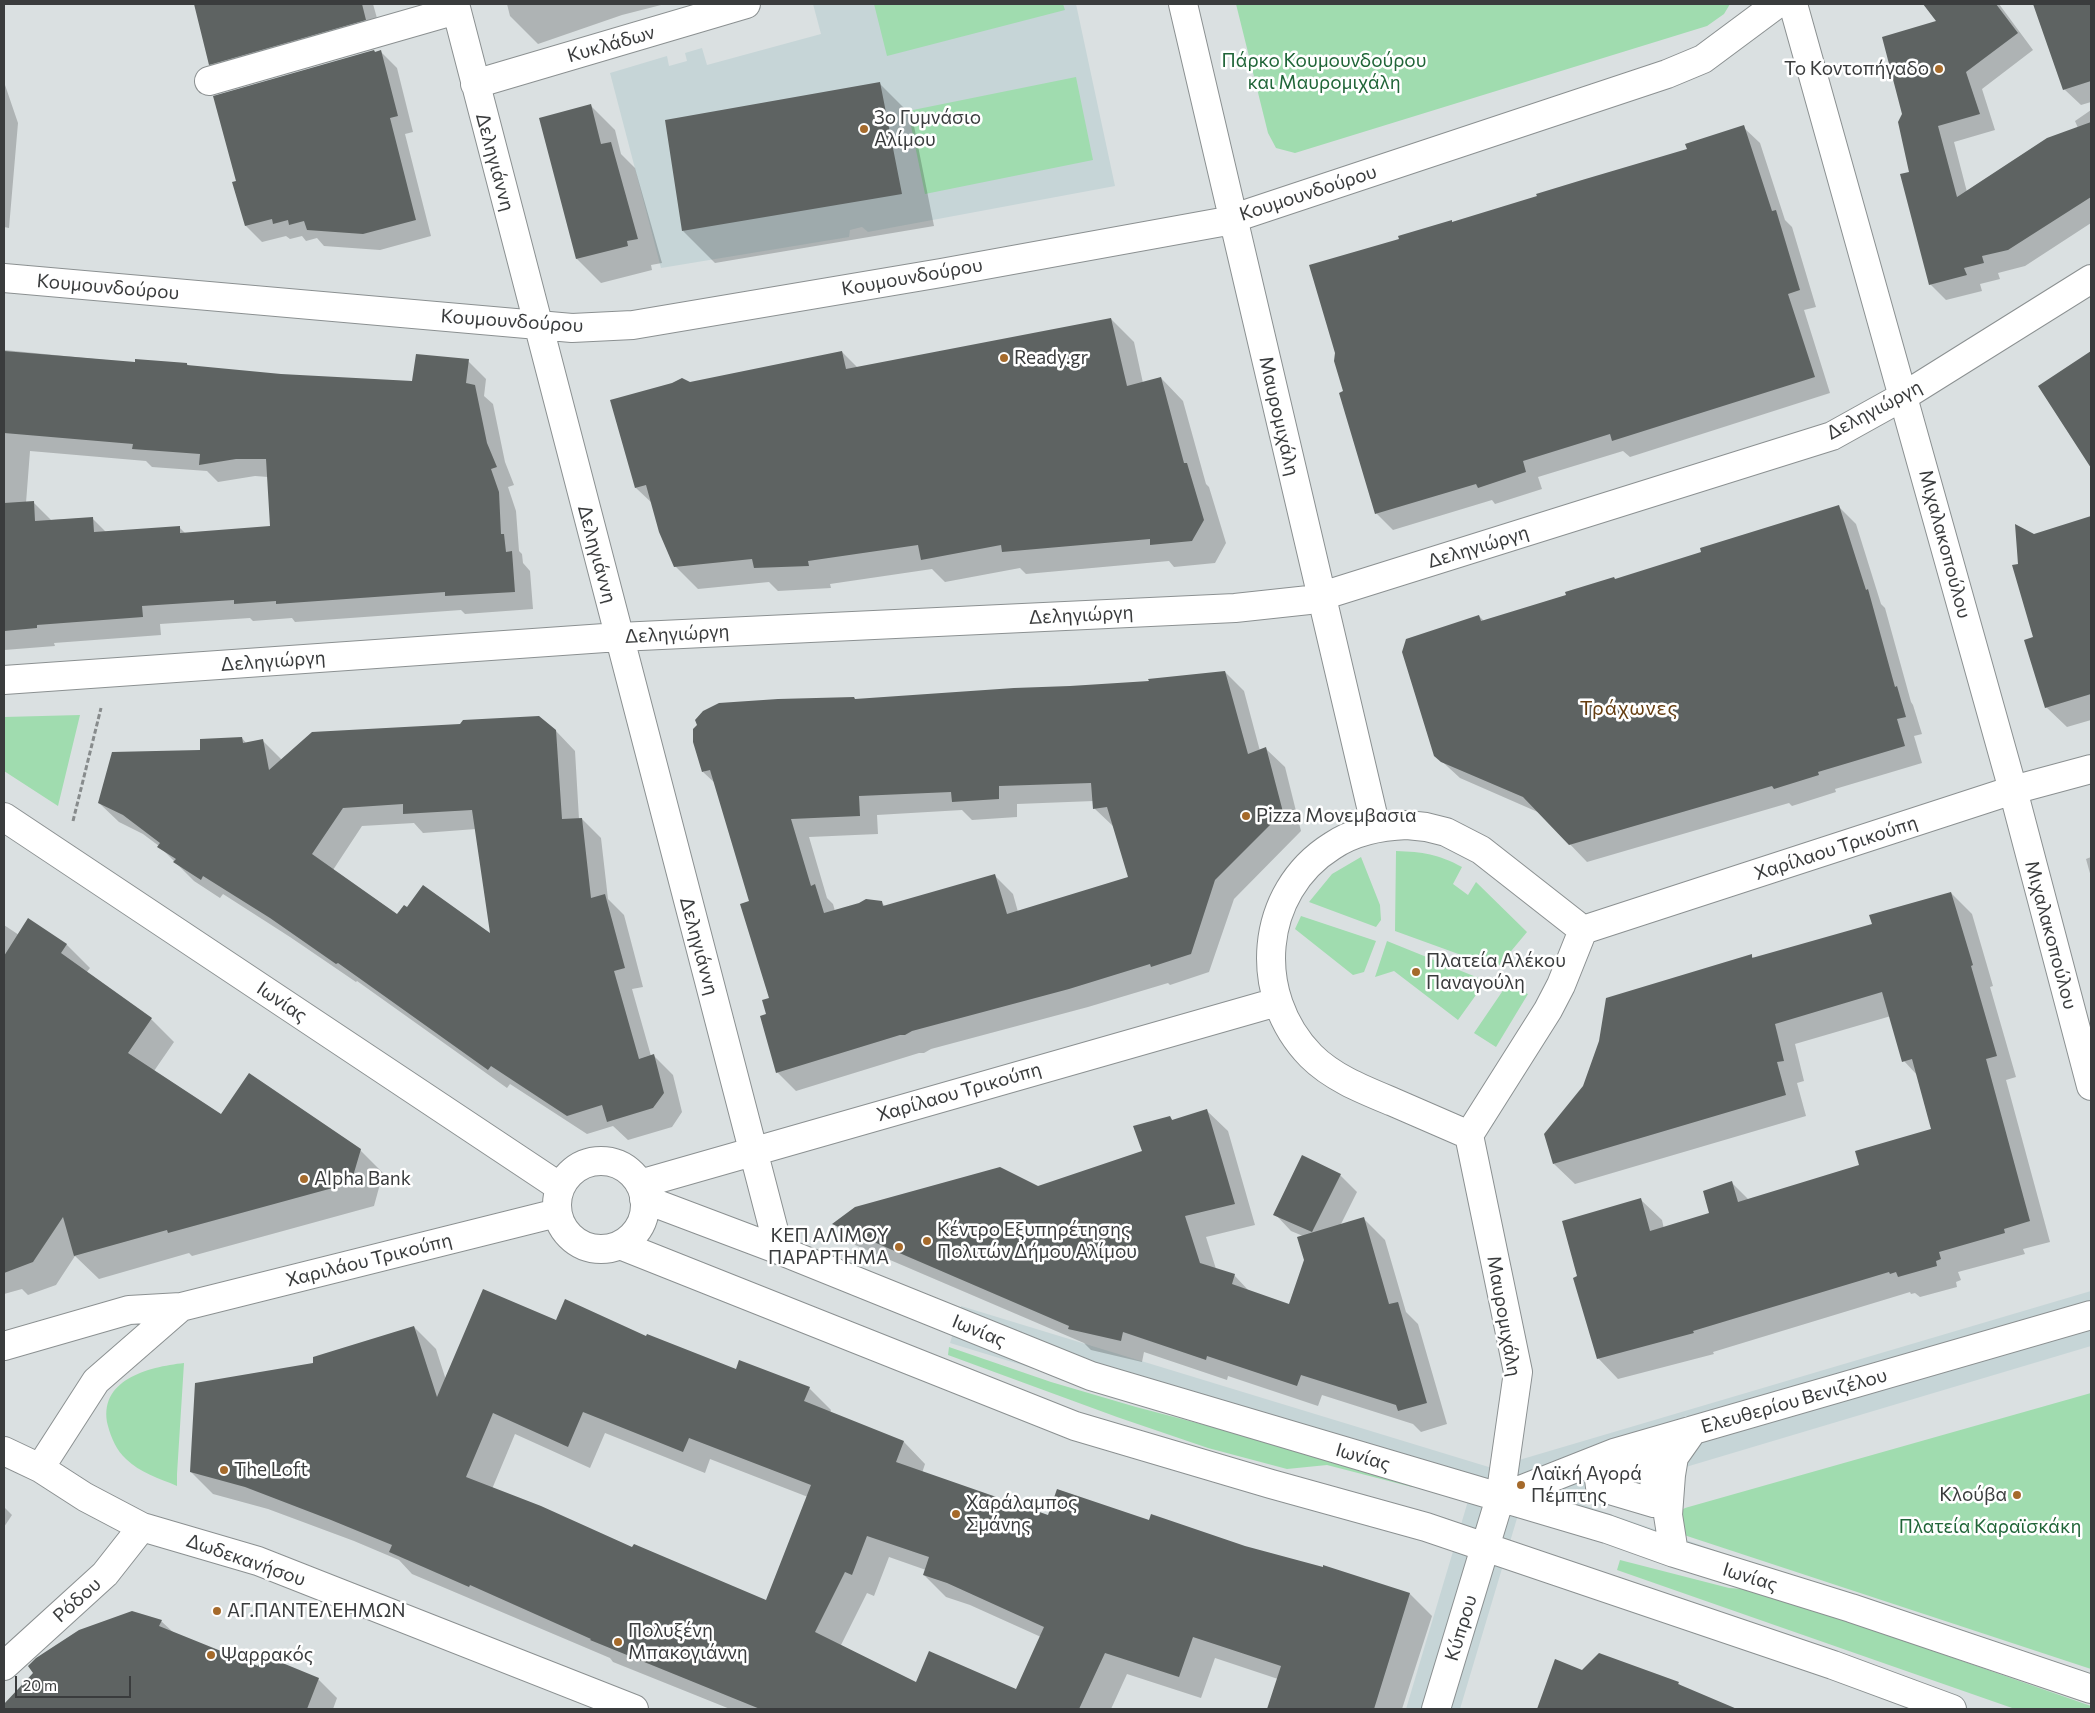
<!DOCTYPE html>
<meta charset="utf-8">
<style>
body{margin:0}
#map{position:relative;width:2095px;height:1713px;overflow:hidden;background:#dae0e1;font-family:Commissioner,sans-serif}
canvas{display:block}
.frame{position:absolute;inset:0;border:5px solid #3a3c3d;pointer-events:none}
.scale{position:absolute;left:15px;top:1676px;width:116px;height:22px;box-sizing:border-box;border:2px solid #3a3c3d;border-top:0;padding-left:6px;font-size:15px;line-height:18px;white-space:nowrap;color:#3a3c3d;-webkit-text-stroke:4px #fff;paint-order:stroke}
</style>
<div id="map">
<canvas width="2095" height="1713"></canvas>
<div class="frame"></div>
<div class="scale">20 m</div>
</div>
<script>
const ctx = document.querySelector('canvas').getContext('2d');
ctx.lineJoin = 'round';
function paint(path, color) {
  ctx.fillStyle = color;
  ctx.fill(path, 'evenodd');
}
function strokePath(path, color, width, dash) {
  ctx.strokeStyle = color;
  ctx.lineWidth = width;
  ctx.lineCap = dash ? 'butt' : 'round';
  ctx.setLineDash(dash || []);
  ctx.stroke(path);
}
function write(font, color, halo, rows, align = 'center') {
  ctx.font = font + ' Commissioner,sans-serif';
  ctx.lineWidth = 5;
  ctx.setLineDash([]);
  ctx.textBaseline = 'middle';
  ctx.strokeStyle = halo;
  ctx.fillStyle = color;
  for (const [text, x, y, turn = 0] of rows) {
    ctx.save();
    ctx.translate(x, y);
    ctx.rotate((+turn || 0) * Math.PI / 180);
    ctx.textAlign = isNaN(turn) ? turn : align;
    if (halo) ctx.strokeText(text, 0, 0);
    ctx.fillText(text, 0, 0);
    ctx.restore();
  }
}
paint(new Path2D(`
 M813,4H1076L1115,186L868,232L862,227L850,230L849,237L661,268L610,73L667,56L669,66L687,61L685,53L702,48L707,65L821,34Z
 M2091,1291V1346L1572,1501L2091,1679L1761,1588L1518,1515L1460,1709H1406L1468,1501L950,1343L961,1306L1492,1468Z`), '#c6d5d7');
paint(new Path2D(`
 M874,4H1063L1065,10L887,56Z
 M1236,4H1730L1724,14L1707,26L1295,153L1276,148L1268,133Z
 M1076,77L1093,160L925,194L908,111Z
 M80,715L58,806L4,771V717Z
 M1396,851C1423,852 1438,854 1462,867L1453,884L1468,895L1476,882L1527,932L1497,968L1395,931Z
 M1361,857L1380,905L1381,920L1376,927L1309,902L1332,874Z
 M1301,916L1376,941L1364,972L1353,975L1295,929Z
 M1387,941L1486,981L1458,1020L1394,971L1375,977Z
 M1506,986L1528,994L1496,1047L1474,1033Z
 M949,1347L1051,1382L1136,1407L1415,1480L1412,1487L1327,1465L1287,1469L1208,1448L1117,1417L948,1355Z
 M184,1363L177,1474V1486C159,1478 140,1473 126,1459C117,1451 111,1438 108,1426C97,1380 148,1367 184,1363Z
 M2091,1393V1669L1684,1535L1678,1513L1685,1508Z
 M1620,1560L1729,1588L1759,1590L2091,1706V1709H2015L1617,1570Z`), '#a0dcaf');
paint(new Path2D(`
 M195,4H373L382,36L226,81L210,64Z
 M507,4H665L622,15L538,44L510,16Z
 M1924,4H1999L2033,50L1982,89L1995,130L1954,142L1967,192L2078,128L2075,121L2091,110V223L2025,266L1998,273L2000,279L1980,284L1982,291L1946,300L1930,284L1911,173L1938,22Z
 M2040,4H2091V102L2081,105L2064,89L2036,7Z
 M381,52L397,68L413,132L405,134L431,236L380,250L324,246L317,238L306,241L302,236L290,239L286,236L262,242L246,226L237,182L375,53Z
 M4,82L18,123L9,228L4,227Z
 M880,84L912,116L934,226L715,263L683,231Z
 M591,106L615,130L621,154L635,168L662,263L651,265L652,270L601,283L577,259Z
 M1743,127L1760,143L1785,220L1792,227L1816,307L1804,310L1830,393L1630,457L1623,451L1538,477L1542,489L1495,504L1492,500L1393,530L1376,513L1344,392L1401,240L1451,221L1453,223L1688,150Z
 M1111,319L1134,342L1143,383L1161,378L1183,401L1206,484L1209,487L1226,543L1215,563L1174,567L1169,561L1026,574L1020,568L945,582L932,569L830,584L831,588L778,591L769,582L698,589L675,566L653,504L636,488L689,383L842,352L858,368Z
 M4,350L136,363L187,364L189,366L281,375L413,383L468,361L486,379L484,396L493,404L505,462L514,485L508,487L516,511L519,551L522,554L523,563L530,571L533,609L465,614L461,610L295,622L292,618L253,621L250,618L160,624L161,635L54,643L55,646L4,650ZM30,451L146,461L152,467L207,471L218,482L255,476L268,477L272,527L186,534L179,527L106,532L92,518L51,520L33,502L26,503Z
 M2091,352V466L2040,386Z
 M1839,507L1856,524L1881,604L1885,608L1911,702L1913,705L1922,734L1914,736L1922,763L1835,789L1836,792L1792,806L1789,803L1587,862L1540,813L1460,778L1435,755L1479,616L1484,621L1703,553Z
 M2091,518V720L2067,727L2046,707L2035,638L2019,564L2034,535Z
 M1225,672L1244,691L1260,751L1266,749L1285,767L1301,831L1234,899L1209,972L1170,985L1168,983L1088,1007L931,1049L924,1053H919L796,1091L777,1072L767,1015L770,998L751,902L716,784L703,772L856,700L1150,682ZM1094,801L1095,809L1114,827L1130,878L1018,912L1013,894L995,876L886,907L881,902L835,911L833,904L827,898L809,837L878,834L877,815L962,810L972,820L1017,817V804Z
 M556,731L575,751L579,819H582L601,838L608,899L624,915L643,987L632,989L651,1056H654L673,1075L682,1112L672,1127L628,1140L613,1126L587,1134L510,1084L507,1088L357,981L356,982L290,937L223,894L220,898L194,881L159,846L143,834L119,822L99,803L202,751L242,738L246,743L263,741L282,760ZM414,823L423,833L476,829L492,935L398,915L333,870L362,826Z
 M2091,857V877L2086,859Z
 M1951,893L1972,914L1993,986L1990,987L2016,1077L2006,1080L2050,1242L2023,1249L2025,1254L1958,1272L1961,1280L1956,1282L1957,1287L1920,1297L1915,1293L1911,1294L1910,1292L1713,1352L1714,1354L1618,1379L1598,1358L1579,1277L1641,1200L1662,1220L1664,1229L1711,1214L1732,1183L1749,1200L1861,1166L1933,1129L1918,1076L1904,1061L1891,1016L1795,1044L1804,1081L1797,1083L1806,1116L1575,1184L1554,1164L1751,956L1754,958L1873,925Z
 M28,920L67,945L90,968L86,973L151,1019L174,1042L154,1071L221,1116L360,1150L383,1173L374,1206L192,1256L189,1253L99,1279L75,1256L56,1285L28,1295L22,1289L4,1294V1178L50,1164L25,1147L4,1126V1121L28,1086L4,1071V925L19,935Z
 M1206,1110L1228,1131L1255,1225L1206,1237L1216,1269L1234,1275L1250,1292L1289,1305L1305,1260L1303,1236L1291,1231L1275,1214L1303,1157L1340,1175L1357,1192L1340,1226L1364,1219L1385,1240L1406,1312L1418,1324L1447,1424L1421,1432L1413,1424L1322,1395L1318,1406L1228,1376L1227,1380L1144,1352L1142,1362L1091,1350L1084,1343L855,1245L834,1224L1038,1187L1143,1152L1170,1117L1173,1121Z
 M556,1321L647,1338L736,1370L809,1388L831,1410L830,1413L904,1442L925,1464L922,1473L1049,1517L1149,1522L1324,1568V1567L1410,1594L1432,1616L1402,1709H1269L1278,1679L1215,1658L1201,1698L1127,1674L1111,1709H730L613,1662L610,1658L412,1574L399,1560L354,1541L268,1509L213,1494L191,1472L314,1364L414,1327L436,1349L446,1380ZM605,1433L705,1473L710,1459L808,1497L766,1602L633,1549L492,1489L515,1434L590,1468ZM889,1557L926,1570L924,1575L946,1597L970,1605L1041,1637L1016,1690L916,1684L841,1645L867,1593L874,1596Z
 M4,1507L12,1515L4,1527Z
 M161,1621L174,1633L259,1667L318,1679L337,1698L333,1709H4V1706L35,1673Z
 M1555,1661L1582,1671L1678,1683L1682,1687L1733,1709H1538Z`), '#0003');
paint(new Path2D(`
 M194,4H362L366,20L209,65Z
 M1923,4H1996L2018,33L1966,72L1980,114L1938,126L1957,197L2047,138L2091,122V197L2008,250L1982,256L1984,263L1964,268L1967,275L1929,285L1900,174L1909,172L1898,122L1902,114L1882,37L1936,21Z
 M2033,4H2091V81L2063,90Z
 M374,50L375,52L381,50L398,116L390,118L416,220L363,234L307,230L304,221L289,225L288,220L273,224L272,219L245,226L232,182L236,181L213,96Z
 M880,82L902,194L682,231L665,120Z
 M591,104L601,144L611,142L638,239L627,241L628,246L576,259L539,118Z
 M1744,125L1772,211L1776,210L1800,290L1788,294L1815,377L1612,441L1610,434L1523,461L1526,472L1478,488L1476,484L1375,514L1339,393L1343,391L1334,361L1335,353L1309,265L1399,239L1398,236L1452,220V222L1537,196L1536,194L1582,180L1687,149L1685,144Z
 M1111,318L1127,386L1161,377L1184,463H1187L1204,520L1192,541L1150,545V539L1002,552L1001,545L921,560L918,545L808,561L809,566L754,568L752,559L674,567L659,532L646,485L635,488L610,400L672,383L682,378L690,382L842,351L846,369Z
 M4,351L135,362V359L187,363V365L281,374L412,381L416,354L469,359L466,383L475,385L487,443L497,467L491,469L499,492L501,534H504L506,552L512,551L515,592L445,596V592L276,604V601L234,604V600L142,606L143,617L37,625V628L4,631V503L34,501L35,521L93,517L94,532L180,526V533L270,526L266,459H236L199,465L200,454L132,449L133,444L4,433Z
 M2091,351V468L2038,386Z
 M1839,505L1866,590L1868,589L1895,687L1897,686L1906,717L1897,719L1905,746L1818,772L1819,775L1774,789L1772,786L1569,845L1523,797L1441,762L1434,756L1402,652L1406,639L1479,615L1481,621L1566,595L1565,592L1614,577L1615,579L1701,552L1700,548Z
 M2091,516V694L2045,708L2024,640L2033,637L2012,565L2018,564L2015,524L2034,534Z
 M1225,671L1248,754L1266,747L1283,812L1215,880L1191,954L1151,967L1150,964L1069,989L912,1031L905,1035H900L776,1073L760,1016L766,1014L762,1000L769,998L740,904L749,901L710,770L702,772L693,742V729L697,725L695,720L703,711L719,703L778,699L854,697L855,699L1014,688L1070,686L1149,681L1148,679ZM1091,783L1093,809L1107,807L1128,877L1007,914L995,874L883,906L882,901L866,899L859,903L824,913L815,884L811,886L791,819L860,816L859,796L951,792L952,802L999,799V786Z
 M539,716L556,730L562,819L582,818L591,898L605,894L625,968L614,971L639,1059L654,1054L664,1093L653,1108L607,1122L602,1105L567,1116L491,1066L488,1070L338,963L336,964L270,918L203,876L201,880L173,862L176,859L157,847L160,843L123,815L98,803L112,752L200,750V739L242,737L243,743L263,739L269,770L312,732L460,724L463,720ZM403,804V814L472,810L490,933L423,885L407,907L404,905L397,914L312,854L343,808Z
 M1951,892L1973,965L1971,966L1997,1056L1986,1059L2030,1221L2004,1229L2005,1233L1939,1252L1941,1259L1936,1261L1937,1266L1898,1277L1896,1272L1890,1274L1889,1272L1693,1331L1694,1333L1597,1359L1573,1278L1577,1276L1562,1221L1641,1198L1650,1231L1709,1213L1703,1191L1732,1181L1738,1202L1859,1165L1855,1151L1931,1129L1912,1059L1902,1062L1882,992L1775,1024L1784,1061L1777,1062L1786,1095L1553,1164L1544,1134L1583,1086L1599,1041L1606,998L1752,954V958L1872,924L1869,915Z
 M28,918L67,944L61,953L152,1018L128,1053L221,1114L249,1073L361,1149L351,1183L168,1233L167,1230L74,1256L63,1217L33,1262L4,1273V956Z
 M1207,1109L1235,1204L1185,1216L1200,1263L1235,1274L1232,1284L1289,1304L1304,1260L1297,1237L1364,1217L1389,1304L1398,1302L1427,1403L1398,1411L1396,1405L1301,1375L1297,1386L1207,1356L1206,1360L1123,1332L1121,1341L1068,1329L1069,1326L832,1224L855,1207L1000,1167L1038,1186L1142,1151L1133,1126L1170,1116L1172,1120Z
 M1302,1155L1341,1174L1312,1232L1273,1215Z
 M483,1289L556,1320L565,1299L646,1336L647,1334L736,1369L739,1360L810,1387L804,1401L904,1441L896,1462L1048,1515L1057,1489L1149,1520L1151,1514L1245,1546L1323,1567V1565L1410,1593L1374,1709H1267L1281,1666L1193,1637L1179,1677L1105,1653L1079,1709H760L590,1640L591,1639L470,1585L469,1587L389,1552L392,1545L331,1520L245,1487L190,1472L195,1383L313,1363V1357L414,1326L437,1397ZM583,1412L683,1452L689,1438L811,1485L766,1600L634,1544L632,1547L541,1506L466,1477L493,1413L568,1447ZM867,1536L929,1557L923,1575L947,1583L1044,1627L1016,1689L929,1651L916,1682L815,1632L845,1572L852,1575Z
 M132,1611L162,1620L159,1626L258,1666L263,1655L319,1678L307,1709H4V1704L33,1673L28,1666L36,1658L79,1630Z
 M1599,1653L1679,1682L1678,1684L1737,1709H1537L1555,1659L1582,1670Z`), '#5e6362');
const minor = new Path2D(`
 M455,4L779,1250
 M1183,4L1376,828
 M1793,4L2013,790L2091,1086
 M209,81L456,10
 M475,84L746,4
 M4,278L572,328L633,325L941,273L1222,222L1667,74L1703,59L1777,4
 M4,680L619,637L1235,608L1309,600L1832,436L1904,396L2091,279
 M4,817L560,1187
 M1407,825L1426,827L1446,832L1481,850L1583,930L1561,985L1548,1010L1469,1135C1444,1124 1418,1113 1393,1102C1364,1090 1333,1078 1311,1056C1251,995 1259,892 1332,846C1354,831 1381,826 1407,825Z
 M1583,930L2013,790L2091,769
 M557 1205a44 44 0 1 1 88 0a44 44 0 1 1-88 0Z
 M640,1184L1277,1002
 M644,1199L779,1250L1091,1376L1607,1529L1674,1553L1851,1608L2091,1689
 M620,1245L1075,1426L1271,1484L1426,1527L1833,1665L1952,1709
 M4,1346L129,1310L181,1307L557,1213
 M4,1451L40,1468L85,1497L142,1527L258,1561L634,1709
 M1650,1462L1655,1465L1654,1503L1600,1487L1599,1479Z
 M40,1468L96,1381L181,1307
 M1500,1498L1614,1453L2091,1315
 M1674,1553L1668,1515L1671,1475L1674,1457L1693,1430
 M4,1666L105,1574L142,1527
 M1436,1709L1500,1498L1518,1372L1469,1135`);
strokePath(minor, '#8b9091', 30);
strokePath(new Path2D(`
 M73,821L101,708`), '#878b8c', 3, [5, 2.5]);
strokePath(minor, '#fff', 28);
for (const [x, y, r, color] of [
 [1939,69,5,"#a56a2b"],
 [864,129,5,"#a56a2b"],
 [1004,358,5,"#a56a2b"],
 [1246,816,5,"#a56a2b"],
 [1416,972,5,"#a56a2b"],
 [304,1179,5,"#a56a2b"],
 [927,1241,5,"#a56a2b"],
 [899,1247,5,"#a56a2b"],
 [224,1470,5,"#a56a2b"],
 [1521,1485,5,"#a56a2b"],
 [2017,1495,5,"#a56a2b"],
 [956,1514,5,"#a56a2b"],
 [217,1611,5,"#a56a2b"],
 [618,1642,5,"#a56a2b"],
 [211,1655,5,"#a56a2b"]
]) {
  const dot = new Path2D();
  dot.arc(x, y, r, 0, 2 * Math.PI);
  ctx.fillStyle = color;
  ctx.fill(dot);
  strokePath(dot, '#fff', 2);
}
write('19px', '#3a3c3d', '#fff', [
 ["Κυκλάδων",611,44,-16],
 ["Δεληγιάννη",495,162,75],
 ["Κουμουνδούρου",1308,193,-18],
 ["Κουμουνδούρου",912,277,-10],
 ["Κουμουνδούρου",108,287,5],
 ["Κουμουνδούρου",512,321,4],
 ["Δεληγιώργη",1874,410,-28],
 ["Μαυρομιχάλη",1279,416,77],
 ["Μιχαλακοπούλου",1945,544,75],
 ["Δεληγιώργη",1478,547,-17],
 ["Δεληγιάννη",597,554,75],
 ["Δεληγιώργη",1081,615,-3],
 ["Δεληγιώργη",677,634,-3],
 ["Δεληγιώργη",273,661,-4],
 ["Χαρίλαου Τρικούπη",1836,848,-18],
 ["Μιχαλακοπούλου",2051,935,75],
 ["Δεληγιάννη",699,946,75],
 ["Ιωνίας",282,1002,34],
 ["Χαρίλαου Τρικούπη",959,1092,-16],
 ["Χαριλάου Τρικούπη",369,1260,-14],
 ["Μαυρομιχάλη",1504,1316,80],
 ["Ιωνίας",979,1331,22],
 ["Ελευθερίου Βενιζέλου",1794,1401,-16],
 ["Ιωνίας",1363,1457,16],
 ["Δωδεκανήσου",246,1560,19],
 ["Ιωνίας",1750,1577,17],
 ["Ρόδου",77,1600,-42],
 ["Κύπρου",1461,1628,-73]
]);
write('19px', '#206538', '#fff', [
 ["Πάρκο Κουμουνδούρου",1324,61],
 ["και Μαυρομιχάλη",1324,83],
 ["Πλατεία Καραϊσκάκη",1990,1527]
]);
write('19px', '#3a3c3d', '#fff', [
 ["Το Κοντοπήγαδο",1929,69,"right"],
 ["3ο Γυμνάσιο",874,118],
 ["Αλίμου",874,140],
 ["Ready.gr",1014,358],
 ["Pizza Μονεμβασια",1256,816],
 ["Πλατεία Αλέκου",1426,961],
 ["Παναγούλη",1426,983],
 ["Alpha Bank",314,1179],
 ["Κέντρο Εξυπηρέτησης",937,1230],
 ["Πολιτών Δήμου Αλίμου",937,1252],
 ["ΚΕΠ ΑΛΙΜΟΥ",889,1236,"right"],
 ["ΠΑΡΑΡΤΗΜΑ",889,1258,"right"],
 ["The Loft",234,1470],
 ["Λαϊκή Αγορά",1531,1474],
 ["Πέμπτης",1531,1496],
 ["Κλούβα",2007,1495,"right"],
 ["Χαράλαμπος",966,1503],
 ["Σμάνης",966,1525],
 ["ΑΓ.ΠΑΝΤΕΛΕΗΜΩΝ",227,1611],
 ["Πολυξένη",628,1631],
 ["Μπακογιάννη",628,1653],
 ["Ψαρρακός",221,1655]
], 'left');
ctx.letterSpacing = '1px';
write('20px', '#663e11', '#fff', [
 ["Τράχωνες",1629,708]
]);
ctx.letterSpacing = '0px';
</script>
